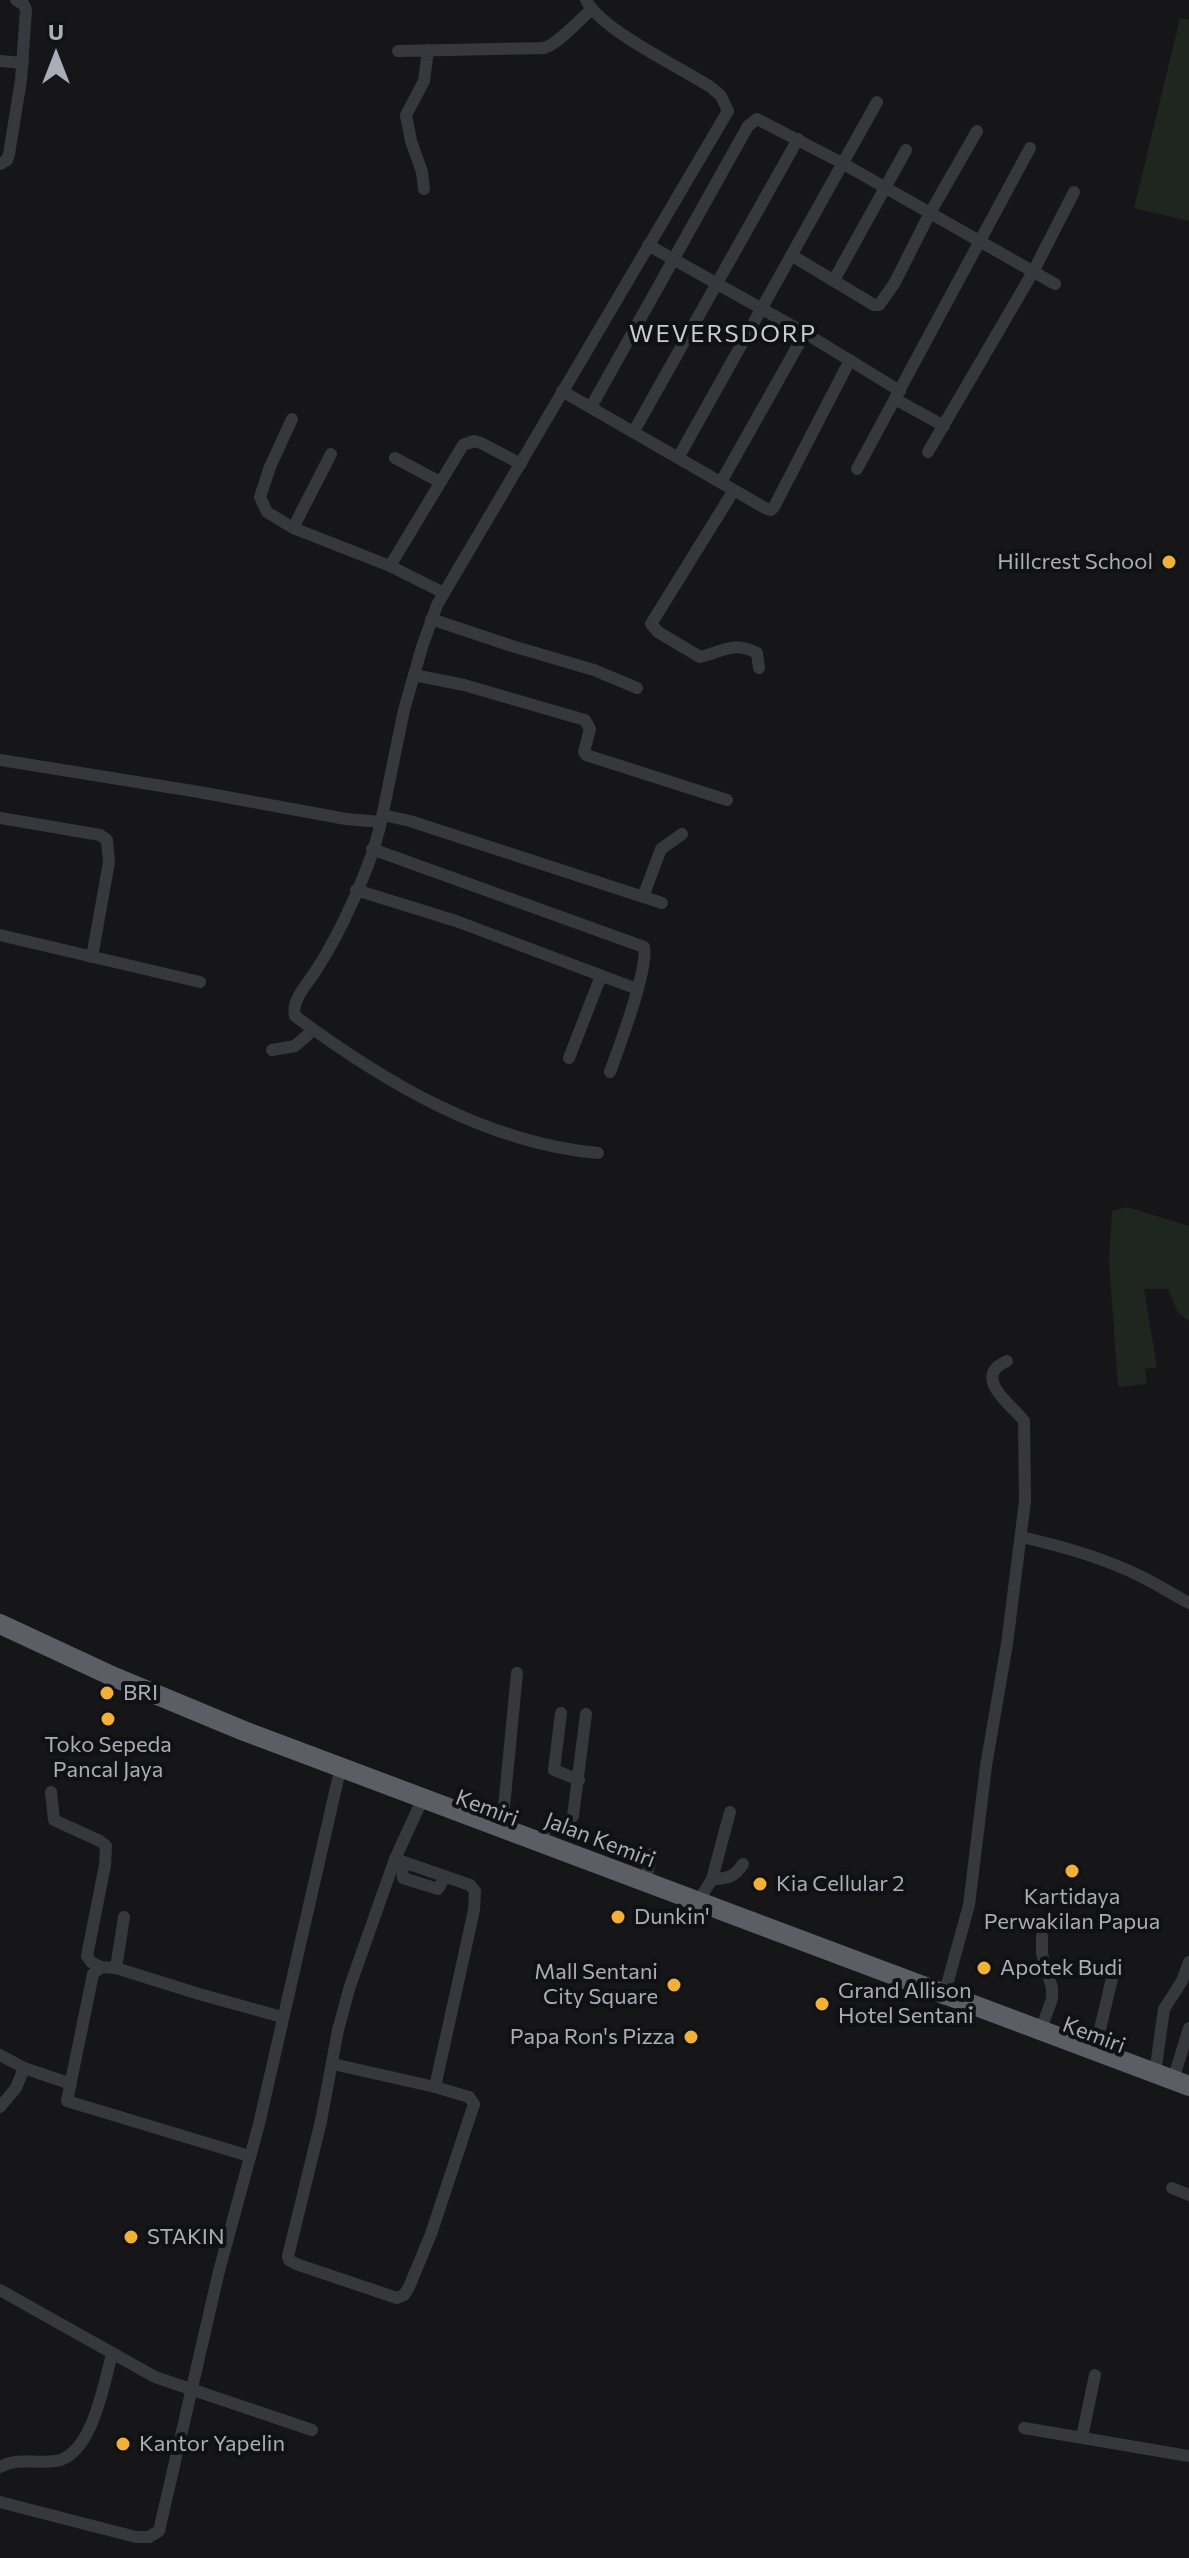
<!DOCTYPE html>
<style>
body{margin:0}
#map{position:relative;width:1189px;height:2558px;overflow:hidden;background:#161618;font-family:Commissioner,sans-serif}
canvas{display:block}
.north{position:absolute;left:16px;top:16px;width:80px;height:80px;-webkit-text-stroke:6px #111113;paint-order:stroke;rotate:0deg;font-size:22px;font-weight:700;line-height:32px;text-align:center;color:#a8adb8}
.north::after{content:'';display:block;margin:auto;width:28px;height:36px;background:#a8adb8;clip-path:polygon(50% 0,100% 100%,50% 72%,0 100%)}
</style>
<div id="map">
<canvas width="1189" height="2558"></canvas>
<div class="north">U</div>
</div>
<script>
const ctx = document.querySelector('canvas').getContext('2d');
ctx.lineJoin = 'round';
function paint(path, color) {
  ctx.fillStyle = color;
  ctx.fill(path, 'evenodd');
}
function strokePath(path, color, width, dash) {
  ctx.strokeStyle = color;
  ctx.lineWidth = width;
  ctx.lineCap = dash ? 'butt' : 'round';
  ctx.setLineDash(dash || []);
  ctx.stroke(path);
}
function write(font, color, halo, rows, align = 'center') {
  ctx.font = font + ' Commissioner,sans-serif';
  ctx.lineWidth = 8;
  ctx.setLineDash([]);
  ctx.textBaseline = 'middle';
  ctx.strokeStyle = halo;
  ctx.fillStyle = color;
  for (const [text, x, y, turn = 0] of rows) {
    ctx.save();
    ctx.translate(x, y);
    ctx.rotate((+turn || 0) * Math.PI / 180);
    ctx.textAlign = isNaN(turn) ? turn : align;
    if (halo) ctx.strokeText(text, 0, 0);
    ctx.fillText(text, 0, 0);
    ctx.restore();
  }
}
paint(new Path2D(`
 M1180,18L1189,20V221L1134,208Z
 M1127,1207L1189,1226V1321L1178,1313L1168,1289H1144L1157,1367L1145,1369L1147,1384L1118,1387L1109,1260L1112,1211Z`), '#1e261f');
strokePath(new Path2D(`
 M398,51L544,48C558,44 578,21 591,10
 M0,61L23,63
 M0,164L7,160L9,154L21,80L26,10L24,5L16,0
 M424,189L422,172L411,141L406,115L424,81L428,50
 M648,245L805,333L900,391
 M791,255L874,305H879L894,284L930,213L977,131
 M834,280L906,150
 M562,391L765,508L771,510L774,507L850,360
 M895,399L944,426
 M591,407L748,126L757,119L842,163L1055,284
 M292,419L270,467L260,497L267,512L293,528L390,566L444,593
 M634,431L798,139
 M928,452L1033,272L1074,192
 M395,458L440,482
 M678,458L877,102
 M857,469L1030,148
 M721,482L805,333
 M734,490L651,624L658,632L700,657C724,651 732,641 757,653L759,668
 M293,528L331,454
 M390,566L463,445L474,441L481,443L521,464
 M431,619L512,646L594,670L637,688
 M414,675L464,685L585,720L590,729L584,752L586,755L727,800
 M0,760L199,792L346,819L381,822L404,710L422,647L437,605L728,111L721,96L712,88C680,67 602,31 586,0
 M383,815L410,821L662,903
 M0,818L100,835L107,840L109,862L92,957
 M381,822C371,867 340,934 315,972C307,984 291,1001 295,1016C384,1082 486,1143 598,1153
 M372,849L644,947C649,968 619,1047 610,1072
 M356,890L456,921L637,989
 M643,897L661,849L682,834
 M0,935L200,982
 M272,1050L295,1046L313,1030
 M569,1058L601,976
 M1021,1537C1062,1546 1102,1557 1140,1576C1157,1584 1172,1594 1189,1603
 M561,1713L554,1770L579,1780
 M51,1792L54,1820L100,1841L106,1846L105,1865L87,1956L91,1962L101,1967
 M502,1828L517,1673
 M538,1842C546,1820 560,1830 573,1816L586,1714
 M395,1859L470,1885L475,1891L474,1910L435,2087
 M402,1862L403,1878L438,1889L445,1877
 M712,1879C727,1879 735,1877 743,1864
 M645,1882L652,1854
 M698,1902L712,1879L730,1812
 M116,1968L124,1917
 M943,1999L969,1905L986,1766L1007,1644L1025,1501L1024,1421C1013,1406 970,1377 1007,1361
 M1041,2029L1052,1999V1988L1042,1954V1936
 M1095,2050L1115,1966
 M0,2055L24,2068
 M333,2064L435,2087L469,2097L474,2104L431,2234L409,2287L404,2295L397,2298L296,2264L289,2260L288,2256L321,2121L338,2030L350,1986L395,1859L423,1798
 M1155,2073L1164,2009L1182,1981L1189,1962
 M1173,2080L1189,2028
 M0,2107L16,2088L24,2068L71,2084
 M249,2156L67,2101L93,1974L101,1967L116,1968L199,1994L282,2017
 M1172,2188L1189,2195
 M0,2290L155,2377L312,2430
 M1024,2428L1189,2456
 M1082,2437L1095,2375
 M0,2467C18,2457 36,2464 56,2461C92,2455 104,2384 112,2354
 M0,2502L136,2537H149L159,2531L219,2271L259,2124L338,1779`), '#37383d', 12);
strokePath(new Path2D(`
 M0,1624L114,1677L244,1731L1189,2086`), '#5b5e65', 20);
for (const [x, y, r, color] of [
 [1169,562,8,"#f2b134"],
 [107,1693,8,"#f2b134"],
 [108,1719,8,"#f2b134"],
 [1072,1871,8,"#f2b134"],
 [760,1884,8,"#f2b134"],
 [618,1917,8,"#f2b134"],
 [984,1968,8,"#f2b134"],
 [674,1985,8,"#f2b134"],
 [822,2004,8,"#f2b134"],
 [691,2037,8,"#f2b134"],
 [131,2237,8,"#f2b134"],
 [123,2444,8,"#f2b134"]
]) {
  const dot = new Path2D();
  dot.arc(x, y, r, 0, 2 * Math.PI);
  ctx.fillStyle = color;
  ctx.fill(dot);
  strokePath(dot, '#111113', 3);
}
write('22px', '#a8adb8', '#111113', [
 ["Hillcrest School",1153,562,"right"],
 ["BRI",123,1693],
 ["Toko Sepeda",108,1745,"center"],
 ["Pancal Jaya",108,1770,"center"],
 ["Kia Cellular 2",776,1884],
 ["Kartidaya",1072,1897,"center"],
 ["Perwakilan Papua",1072,1922,"center"],
 ["Dunkin'",634,1917],
 ["Apotek Budi",1000,1968],
 ["Mall Sentani",658,1972,"right"],
 ["City Square",658,1997,"right"],
 ["Grand Allison",838,1991],
 ["Hotel Sentani",838,2016],
 ["Papa Ron's Pizza",675,2037,"right"],
 ["STAKIN",147,2237],
 ["Kantor Yapelin",139,2444]
], 'left');
write('22px', '#a8adb8', '#111113', [
 ["Kemiri",487,1808,21],
 ["Jalan Kemiri",600,1840,21],
 ["Kemiri",1094,2035,21]
]);
ctx.letterSpacing = '2px';
write('24px', '#c9ccd4', '#111113', [
 ["WEVERSDORP",723,334]
]);
ctx.letterSpacing = '0px';
</script>
